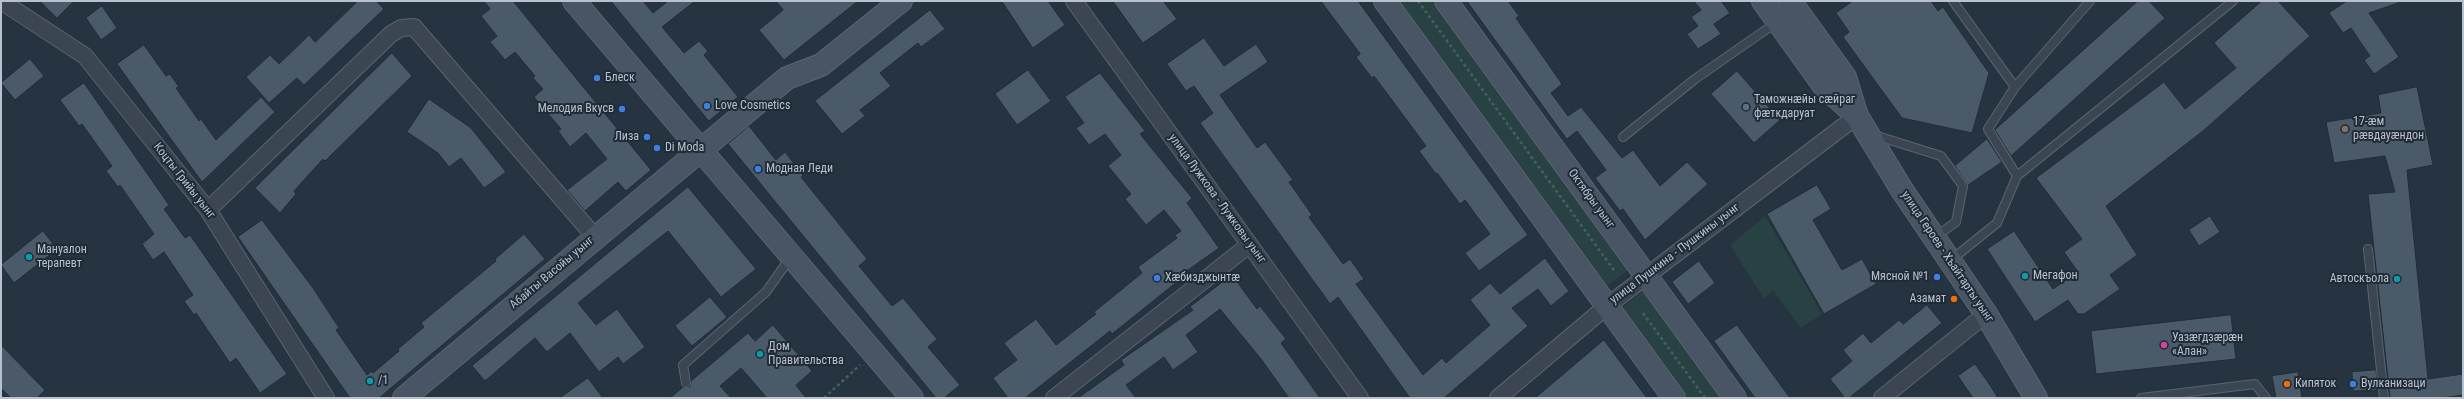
<!DOCTYPE html>
<meta charset="utf-8">
<style>
body{margin:0}
#map{position:relative;width:2464px;height:399px;overflow:hidden;background:#263442;font-family:"Roboto Condensed",sans-serif}
canvas{display:block}
.frame{position:absolute;inset:0;border:2px solid #b8c1cc;pointer-events:none}
</style>
<div id="map">
<canvas width="2464" height="399"></canvas>
<div class="frame"></div>
</div>
<script>
const ctx = document.querySelector('canvas').getContext('2d');
ctx.lineJoin = 'round';
function paint(path, color) {
  ctx.fillStyle = color;
  ctx.fill(path, 'evenodd');
}
function strokePath(path, color, width, dash) {
  ctx.strokeStyle = color;
  ctx.lineWidth = width;
  ctx.lineCap = dash ? 'butt' : 'round';
  ctx.setLineDash(dash || []);
  ctx.stroke(path);
}
function write(font, color, halo, rows, align = 'center') {
  ctx.font = font + ' "Roboto Condensed",sans-serif';
  ctx.lineWidth = 4;
  ctx.setLineDash([]);
  ctx.textBaseline = 'middle';
  ctx.strokeStyle = halo;
  ctx.fillStyle = color;
  for (const [text, x, y, turn = 0] of rows) {
    ctx.save();
    ctx.translate(x, y);
    ctx.rotate((+turn || 0) * Math.PI / 180);
    ctx.textAlign = isNaN(turn) ? turn : align;
    if (halo) ctx.strokeText(text, 0, 0);
    ctx.fillText(text, 0, 0);
    ctx.restore();
  }
}
paint(new Path2D(`
 M1395,1H1437L1626,261L1628,270L1608,286L1598,280Z
 M1765,216L1822,314L1801,328L1773,290L1764,299L1730,245Z
 M1642,292L1652,296L1725,398H1683L1622,308Z`), '#284243');
const building = new Path2D(`
 M40,1H74L57,18Z
 M358,1H376L384,9L304,85L297,78L269,103L246,77L270,55L279,64L309,35L315,42Z
 M484,1H513L651,170L626,191L618,182L585,211L567,190L607,159L586,133L570,147L558,131L561,129L534,97L543,89L533,78L535,76L515,52L505,60L490,42L497,36L481,16L490,9Z
 M611,1H643L653,13L668,1H695L662,27L684,53L699,41L708,51L704,55L738,97L709,121Z
 M776,1H858L784,60L759,30L783,10Z
 M1002,1H1048L1065,25L1033,48Z
 M1113,1H1163L1177,19L1143,43Z
 M1321,1H1358L1528,235L1479,271L1465,253L1490,234L1465,200L1460,204L1437,173L1436,174L1419,151L1426,146L1374,76L1372,78L1356,57L1360,54Z
 M1467,1H1508L1519,16L1516,18L1562,84L1551,93L1568,116L1581,107L1622,158L1633,150L1660,186L1687,162L1708,184L1645,240L1623,209L1620,211L1595,178L1606,170L1577,131L1567,139Z
 M1694,1H1721L1730,13L1714,24L1721,34L1698,49L1687,34L1698,26L1691,17L1701,10Z
 M1853,1H1931L1938,11L1943,7L1989,73L1972,133L1902,118L1843,37L1849,32L1836,13Z
 M2138,1H2149L2165,18L2011,156L1995,130Z
 M2262,1H2278L2310,36L2203,131L2106,206L2137,255L2110,275L2120,289L2084,314H2078L2068,300L2035,322L1987,249L2014,231L2053,289L2078,272L2064,252L2082,239L2036,178L2164,82L2185,109L2236,68L2214,43Z
 M2347,1H2398V3L2369,13L2399,57L2374,74L2364,60L2370,56L2351,28L2343,33L2329,13Z
 M102,6L117,28L101,40L86,18Z
 M930,10L945,29L921,47L918,43L880,73L891,86L860,110L865,116L842,134L815,101Z
 M1204,38L1224,66L1256,44L1268,62L1220,95L1257,148L1265,142L1293,180L1289,182L1312,215L1309,217L1343,264L1350,259L1364,279L1356,284L1423,375L1442,358L1446,363L1490,325L1470,300L1490,283L1500,294L1545,258L1569,291L1551,306L1538,289L1512,308L1528,326L1444,398H1410L1338,297L1330,304L1200,123L1213,113L1194,86L1186,91L1167,64Z
 M144,45L166,76L170,74L179,87L176,88L199,121L201,119L216,140L261,97L275,112L202,182L117,64Z
 M392,53L412,76L325,161L323,159L294,191L296,194L280,213L255,188Z
 M30,59L44,76L15,100L1,83Z
 M1028,70L1051,101L1017,125L995,94Z
 M1737,71L1780,120L1754,143L1711,94Z
 M1100,73L1145,131L1140,134L1192,198L1187,203L1219,248L1181,275L1183,277L1112,334L1110,331L1025,398H1008L993,378L1017,360L1004,343L1036,319L1056,345L1096,314L1094,312L1142,273L1138,267L1177,238L1175,235L1181,231L1164,210L1146,225L1125,199L1131,194L1108,166L1121,155L1105,134L1089,145L1076,128L1084,123L1065,97Z
 M84,83L169,205L164,209L185,238L190,235L287,374L260,393L236,358L230,363L196,313L194,315L184,301L193,295L164,252L153,260L142,244L154,234L120,185L118,187L106,171L112,166L82,124L79,126L60,100Z
 M2417,87L2433,165L2407,170L2428,379L2463,374V395L2442,398H2390L2368,194L2395,192L2385,156L2334,163L2326,122L2381,113L2378,95Z
 M429,99L471,128L506,172L484,188L461,158L449,167L438,153L407,132Z
 M749,126L776,160L785,152L803,175L801,177L867,259L859,266L892,306L903,298L937,339L928,347L960,385L944,398H936L728,144Z
 M1987,139L2002,162L1968,185L1955,166Z
 M1817,185L1831,209L1813,220L1842,270L1862,259L1876,284L1824,314L1767,214Z
 M688,187L756,269L721,297L668,231L578,303L596,325L617,309L645,347L623,364L618,357L599,372L570,333L547,352L535,338L485,381L472,366Z
 M2210,216L2220,232L2199,246L2189,230Z
 M262,220L313,288L339,328L336,330L367,375L372,371L373,373L399,351L398,349L424,327L421,323L496,261L495,259L524,234L545,259L379,398H350L238,237Z
 M43,231L57,249L14,283L1,265Z
 M1699,261L1715,283L1688,304L1672,282Z
 M1232,275L1257,309L1260,306L1286,339L1281,343L1320,398H1289L1261,359L1220,309L1186,335L1198,352L1173,370L1164,357L1126,385L1136,398H1078L1124,365L1121,360L1193,310L1190,307Z
 M710,297L727,317L692,346L675,326Z
 M1927,305L1942,323L1849,398H1845L1830,379L1852,361L1843,350L1863,333L1871,343L1899,320L1903,324Z
 M2231,315L2236,359L2096,374L2091,331Z
 M773,325L812,371L796,385L806,398H767L741,368L720,386L731,398H670L683,387H690L691,381L748,333L755,341Z
 M1737,325L1790,398H1755L1714,341Z
 M1604,340L1647,398H1535L1560,377Z
 M1,345L45,390L37,398H11L1,388Z
 M1975,364L1990,385L1998,398H1973L1958,376Z
 M2376,370L2378,390L2353,391L2352,372Z
 M2298,372L2302,398H2276L2272,376Z
 M588,378L603,398H560Z`);
paint(building, '#4a5a68');
strokePath(building, '#212d39', 1);
const lane = new Path2D(`
 M1953,1L2015,87
 M1874,135L1941,156L1963,186L1956,222L1935,237
 M1623,137L1695,79L1777,22
 M2017,176L2233,1
 M2368,249L2384,398
 M1951,260L1997,223L2017,176L1988,129L2015,87L2090,1
 M686,383L683,365L766,292L790,258
 M2141,398L2255,384L2266,398`);
const street = new Path2D(`
 M1,1L85,56L208,210L326,398
 M1074,1L1360,398
 M208,210L391,34L401,28L414,27L595,237
 M1054,398L1249,245
 M1498,398L1607,306L1857,116
 M1882,398L1986,314`);
const secondary = new Path2D(`
 M574,1L912,398
 M1385,1L1674,398
 M1446,1L1735,398
 M1763,1L1824,86L1856,115
 M1790,1L1845,77L1857,116L1902,190L1986,314L2036,398
 M404,398L787,78L821,65L901,1`);
strokePath(lane, '#59646f', 10);
strokePath(street, '#59646f', 18);
strokePath(secondary, '#59646f', 24);
strokePath(new Path2D(`
 M1418,1L1616,273
 M1643,313L1705,398
 M824,398L860,365`), '#475f60', 2.5, [3, 3]);
strokePath(lane, '#3b4652', 8);
strokePath(street, '#3b4652', 16);
strokePath(secondary, '#495565', 22);
for (const [x, y, r, color] of [
 [597,78,4,"#3f7fe0"],
 [707,106,4,"#3f7fe0"],
 [1746,107,4,"#5c6f8a"],
 [622,109,4,"#3f7fe0"],
 [2345,129,4,"#8d6e63"],
 [647,137,4,"#3f7fe0"],
 [657,148,4,"#3f7fe0"],
 [758,169,4,"#3f7fe0"],
 [29,257,4,"#0f9aa8"],
 [2025,276,4,"#0f9aa8"],
 [1937,277,4,"#3f7fe0"],
 [1157,278,4,"#3f7fe0"],
 [2397,279,4,"#0f9aa8"],
 [1954,299,4,"#e8710a"],
 [2164,345,4,"#d1479c"],
 [760,354,4,"#0f9aa8"],
 [370,381,4,"#0f9aa8"],
 [2287,384,4,"#e8710a"],
 [2353,384,4,"#3f7fe0"]
]) {
  const dot = new Path2D();
  dot.arc(x, y, r, 0, 2 * Math.PI);
  ctx.fillStyle = color;
  ctx.fill(dot);
  strokePath(dot, '#1f2b37', 1.5);
}
write('12px', '#b8c1cc', '#1f2b37', [
 ["Блеск",605,78],
 ["Таможнæйы сæйраг",1754,100],
 ["фæткдаруат",1754,114],
 ["Love Cosmetics",715,106],
 ["Мелодия Вкусв",614,109,"right"],
 ["17-æм",2353,122],
 ["рӕвдауӕндон",2353,136],
 ["Лиза",639,137,"right"],
 ["Di Moda",665,148],
 ["Модная Леди",766,169],
 ["Мануалон",37,250],
 ["терапевт",37,264],
 ["Мегафон",2033,276],
 ["Мясной №1",1929,277,"right"],
 ["Хæбизджынтæ",1165,278],
 ["Автоскъола",2389,279,"right"],
 ["Азамат",1946,299,"right"],
 ["Уазæгдзæрæн",2172,338],
 ["«Алан»",2172,352],
 ["Дом",768,347],
 ["Правительства",768,361],
 ["/1",378,381],
 ["Кипяток",2295,384],
 ["Вулканизаци",2361,384]
], 'left');
write('12px', '#b8c1cc', '#1f2b37', [
 ["Коцты Грийы уынг",184,181,52],
 ["улица Лужкова - Лужковы уынг",1217,199,54],
 ["Октябры уынг",1591,199,54],
 ["улица Пушкина - Пушкины уынг",1675,254,-37],
 ["улица Героев - Хъайтарты уынг",1947,257,56],
 ["Абайты Васойы уынг",552,273,-40]
]);
</script>
